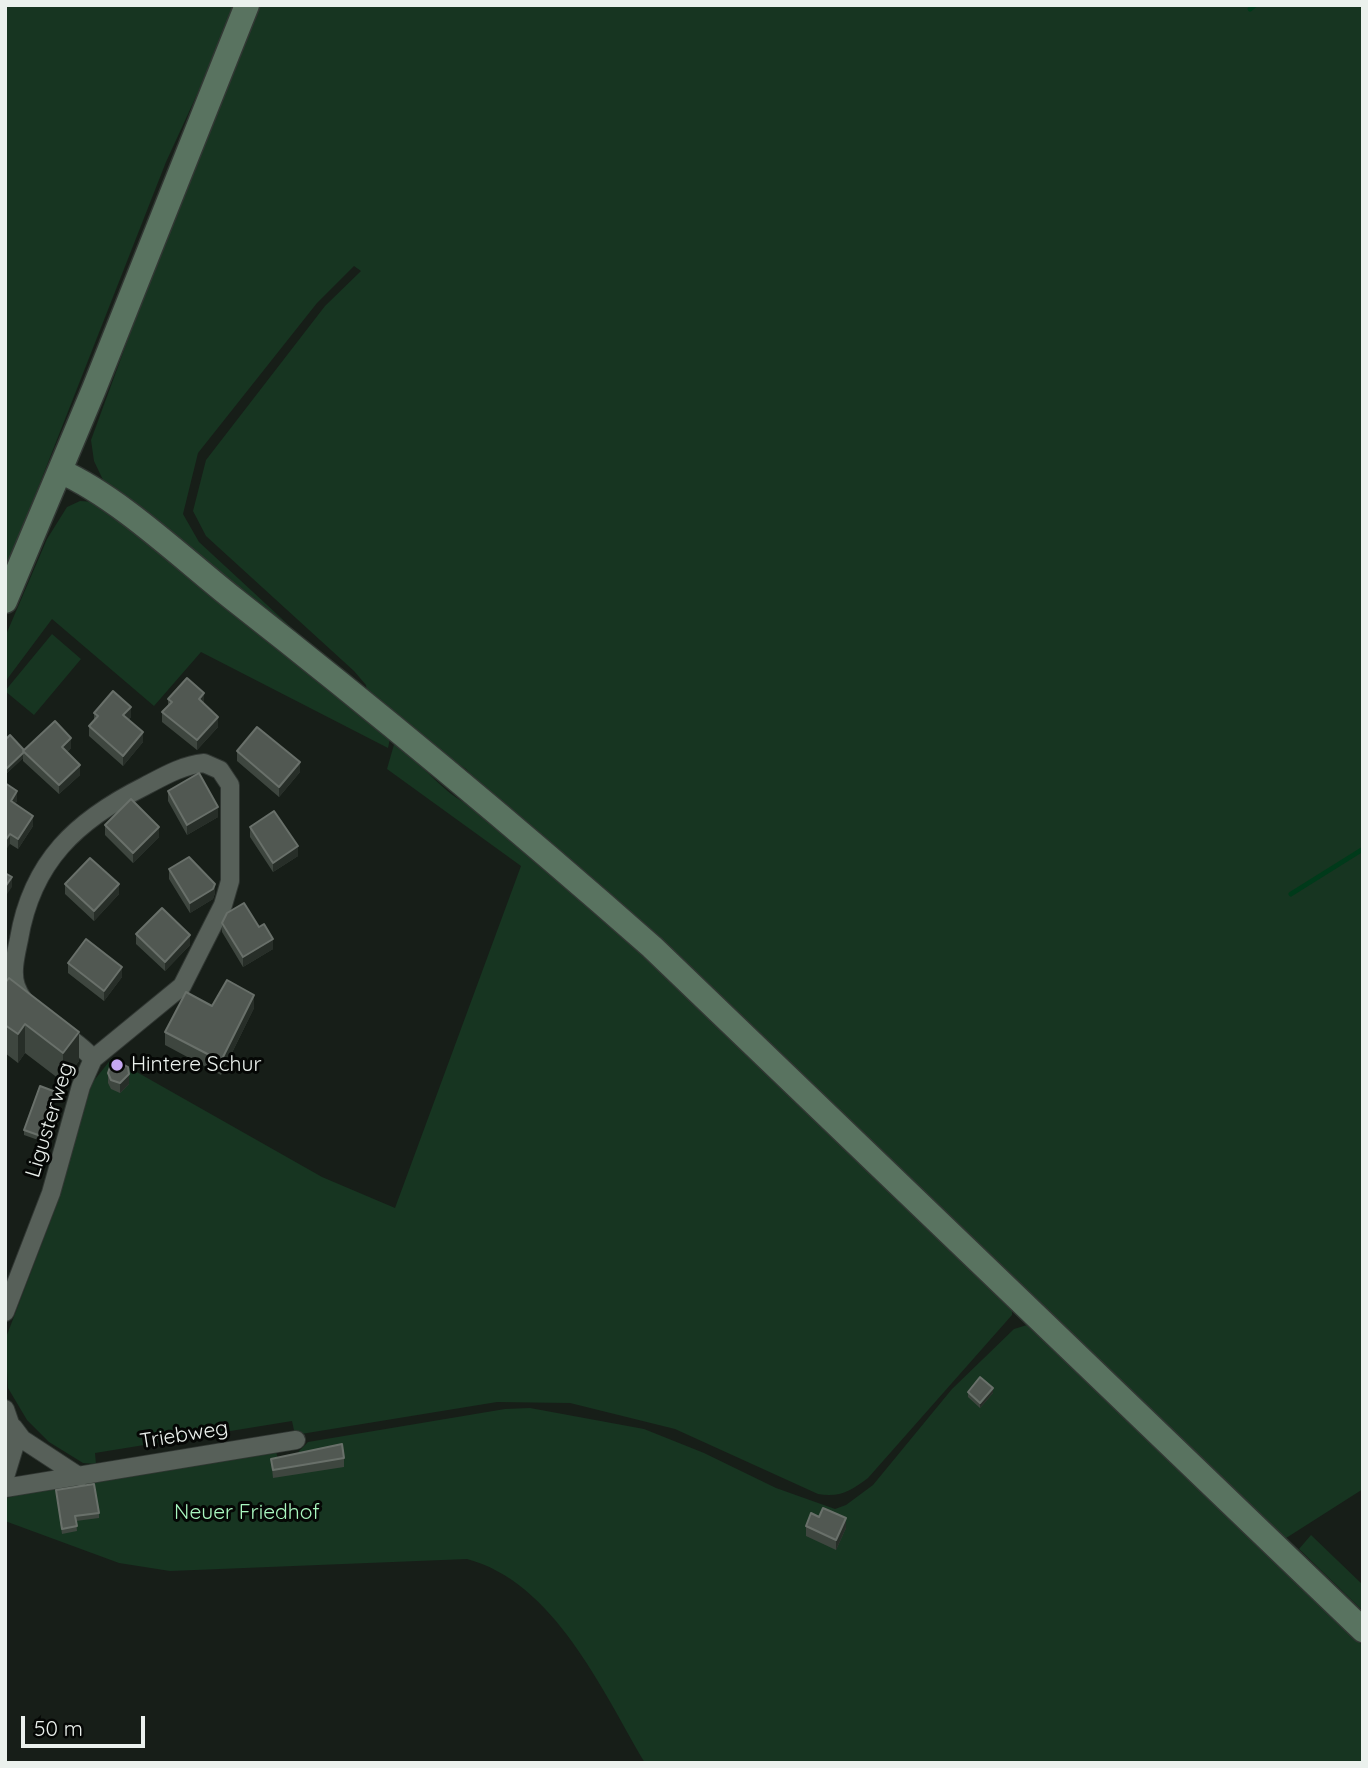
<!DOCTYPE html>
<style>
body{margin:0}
#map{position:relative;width:1368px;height:1768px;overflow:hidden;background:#171e18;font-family:Quicksand,sans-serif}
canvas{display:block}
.frame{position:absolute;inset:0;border:7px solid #ebf1ed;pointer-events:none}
.scale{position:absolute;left:21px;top:1716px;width:124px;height:32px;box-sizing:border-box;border:4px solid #ebf1ed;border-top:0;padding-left:9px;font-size:21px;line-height:24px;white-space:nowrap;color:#ebf1ed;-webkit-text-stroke:5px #050705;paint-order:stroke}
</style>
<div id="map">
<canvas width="1368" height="1768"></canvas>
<div class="frame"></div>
<div class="scale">50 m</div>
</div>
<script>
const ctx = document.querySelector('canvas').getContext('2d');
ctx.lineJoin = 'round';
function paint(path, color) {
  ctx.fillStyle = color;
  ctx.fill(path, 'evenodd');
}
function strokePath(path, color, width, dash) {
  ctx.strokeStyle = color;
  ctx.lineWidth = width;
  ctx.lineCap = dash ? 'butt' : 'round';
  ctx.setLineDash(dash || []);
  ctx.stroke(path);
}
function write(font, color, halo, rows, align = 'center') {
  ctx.font = font + ' Quicksand,sans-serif';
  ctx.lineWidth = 6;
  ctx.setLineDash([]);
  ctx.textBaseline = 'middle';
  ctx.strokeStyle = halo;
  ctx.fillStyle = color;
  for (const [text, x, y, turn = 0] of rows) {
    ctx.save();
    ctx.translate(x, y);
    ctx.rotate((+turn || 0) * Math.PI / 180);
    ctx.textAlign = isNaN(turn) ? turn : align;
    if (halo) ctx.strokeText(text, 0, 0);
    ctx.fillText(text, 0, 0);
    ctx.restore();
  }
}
paint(new Path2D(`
 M5,5H238L166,162L5,572Z
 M256,5H1363V1489L1283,1540L485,792L466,769L439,753L367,697L366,685L354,671L206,536L193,511L206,460L325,306L361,271L354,266L317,303L198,453L183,514L199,542L320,654L103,480L94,461L91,440L156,263Z
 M80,501L95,502L391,734L388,748L201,652L154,706L52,619L5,682V637L47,539L67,507Z
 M52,634L81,659L34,715L5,691Z
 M395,741C424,765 443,796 480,810L627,937L1012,1306V1315L868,1478C851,1491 839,1498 818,1494L675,1429L570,1403L497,1402L295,1435L292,1421L95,1453L96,1464L83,1463L49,1442L27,1420L8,1388L5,1340L57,1204L92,1083L112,1058L322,1177L395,1208L521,866L387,769Z
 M1027,1325L1036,1327L1363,1646V1763H645C602,1690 554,1582 467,1559L170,1571L119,1563L5,1521V1499L16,1495L276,1451L279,1464L296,1461L299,1451L308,1442L505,1409L530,1408L644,1429L704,1453L776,1488L835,1509L846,1505L873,1485L952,1389L1014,1329Z
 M1311,1535L1363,1585V1611L1299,1549Z`), '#173521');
strokePath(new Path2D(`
 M1250,9L1255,5
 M1291,894L1363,849`), '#003a1a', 5);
const street = new Path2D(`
 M204,763L220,770L230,785V881L223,905L182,986L93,1059C72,1033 28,1020 16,986C11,972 16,954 19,939C32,861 77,820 145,786C164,776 183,765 204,763Z
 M5,1312L51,1193L81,1086L93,1059
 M5,1409L16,1441L5,1477
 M13,1427L22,1439L80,1477
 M5,1488L296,1440`);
const secondary = new Path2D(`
 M60,471C120,498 183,559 235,600C378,712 516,827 652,947L1363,1630
 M5,601L94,389L247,5`);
strokePath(street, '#313733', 20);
strokePath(secondary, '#313733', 27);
strokePath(street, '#576059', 18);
strokePath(secondary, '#597360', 24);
paint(new Path2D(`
 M168,699L203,704L218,727L197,750L162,722V712L168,706Z
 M94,713L131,717L128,720L143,742L123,766L89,736V726L94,720Z
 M71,748L67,752L80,775L59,794L23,761V758L5,775L24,750Z
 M237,751L300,772L279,797L237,761Z
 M5,783L17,801L15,804L33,826L18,849L10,844Z
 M168,791L218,817L187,835L168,801Z
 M105,825L159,837L133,863L105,835Z
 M250,827L298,856L273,872L250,837Z
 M169,869L215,893L213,899L190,913L169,879Z
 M65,884L119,894L94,921L65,894Z
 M222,923L273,949L243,967L222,932Z
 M136,934L190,945L165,971L136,944Z
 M68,963L122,977L104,1001L68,973Z
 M5,983L79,1061L63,1082L25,1053L18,1063L5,1053Z
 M212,1006L254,1008L221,1075L165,1045V1032Z
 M108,1073L129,1084L120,1093L111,1089L108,1083Z
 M56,1097L41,1141L24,1135V1130Z
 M968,1392L993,1393L980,1408L968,1397Z
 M344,1458V1467L273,1478L271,1459Z
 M56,1490L99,1513V1518L76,1521L77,1531L62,1534Z
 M806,1526L846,1528L836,1550L806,1536Z`), '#3e463f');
paint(new Path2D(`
 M204,693V703L199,699Z
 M131,707V717L123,725V715Z
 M218,717V727L197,750V740Z
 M143,732V742L123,766V756Z
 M71,738V748L62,757V747Z
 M23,753V758L5,775V770Z
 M300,762V772L279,797V787Z
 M80,765V775L59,794V785Z
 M17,791V801L11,811V801Z
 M218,807V817L187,835V825Z
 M33,816V826L18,849V839Z
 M159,827V837L133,863V853Z
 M10,834V844L5,851V841Z
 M298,846V856L273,872V863Z
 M12,877V887L5,897V887Z
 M119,884V894L94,921V911Z
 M215,884V893L213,899L190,913V903Z
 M190,935V945L165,971V962Z
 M273,939V949L243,967V957Z
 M122,967V977L104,1001V991Z
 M254,995V1008L221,1075V1061Z
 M25,1024V1053L18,1063V1034Z
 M79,1032V1061L63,1082V1053Z
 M129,1074V1084L120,1093V1083Z
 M56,1092V1097L41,1141V1136Z
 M993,1388V1393L980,1408V1403Z
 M846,1518V1528L836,1550V1540Z`), '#272e28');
const building = new Path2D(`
 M187,678L204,693L199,699L218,717L197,740L162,712L172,702L168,699Z
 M113,691L131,707L123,715L143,732L123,756L89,726L98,716L94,713Z
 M55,721L71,738L62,747L80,765L59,785L23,751Z
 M257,727L300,762L279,787L237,751Z
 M10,735L24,750L23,753L5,770V740Z
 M199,773L218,807L187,825L168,791Z
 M5,783L17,791L11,801L33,816L18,839L10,834L5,841Z
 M131,799L159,827L133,853L105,825Z
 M274,811L298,846L273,863L250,827Z
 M189,857L215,884L213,889L190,903L169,869Z
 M90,858L119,884L94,911L65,884Z
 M5,873L12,877L5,887Z
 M244,903L259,927L264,924L273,939L243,957L222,923L227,913Z
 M162,908L190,935L165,962L136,934Z
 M86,939L122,967L104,991L68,963Z
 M9,978L79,1032L63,1053L25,1024L18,1034L5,1025V983Z
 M227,980L254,995L221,1061L165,1032L186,992L212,1006Z
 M119,1062L128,1067L129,1074L120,1083L111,1080L108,1073L110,1067Z
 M40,1086L56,1092L41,1136L24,1130Z
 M980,1377L993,1388L980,1403L968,1392Z
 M342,1444L344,1458L273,1470L271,1459Z
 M94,1484L99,1513L75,1516L77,1526L62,1529L56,1490Z
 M823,1508L846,1518L836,1540L806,1526L811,1513L819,1517Z`);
paint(building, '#515852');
strokePath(building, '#69706a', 2);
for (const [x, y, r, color] of [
 [117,1065,7,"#c5a7f1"]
]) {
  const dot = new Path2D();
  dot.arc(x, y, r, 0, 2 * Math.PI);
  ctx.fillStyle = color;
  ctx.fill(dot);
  strokePath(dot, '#050705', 2.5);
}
write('21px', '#ebf1ed', '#050705', [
 ["Hintere Schur",131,1065]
], 'left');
write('21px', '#ebf1ed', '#050705', [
 ["Ligusterweg",50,1120,-73],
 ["Triebweg",184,1435,-9]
]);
write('21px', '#a9f7bf', '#050705', [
 ["Neuer Friedhof",247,1513]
]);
</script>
